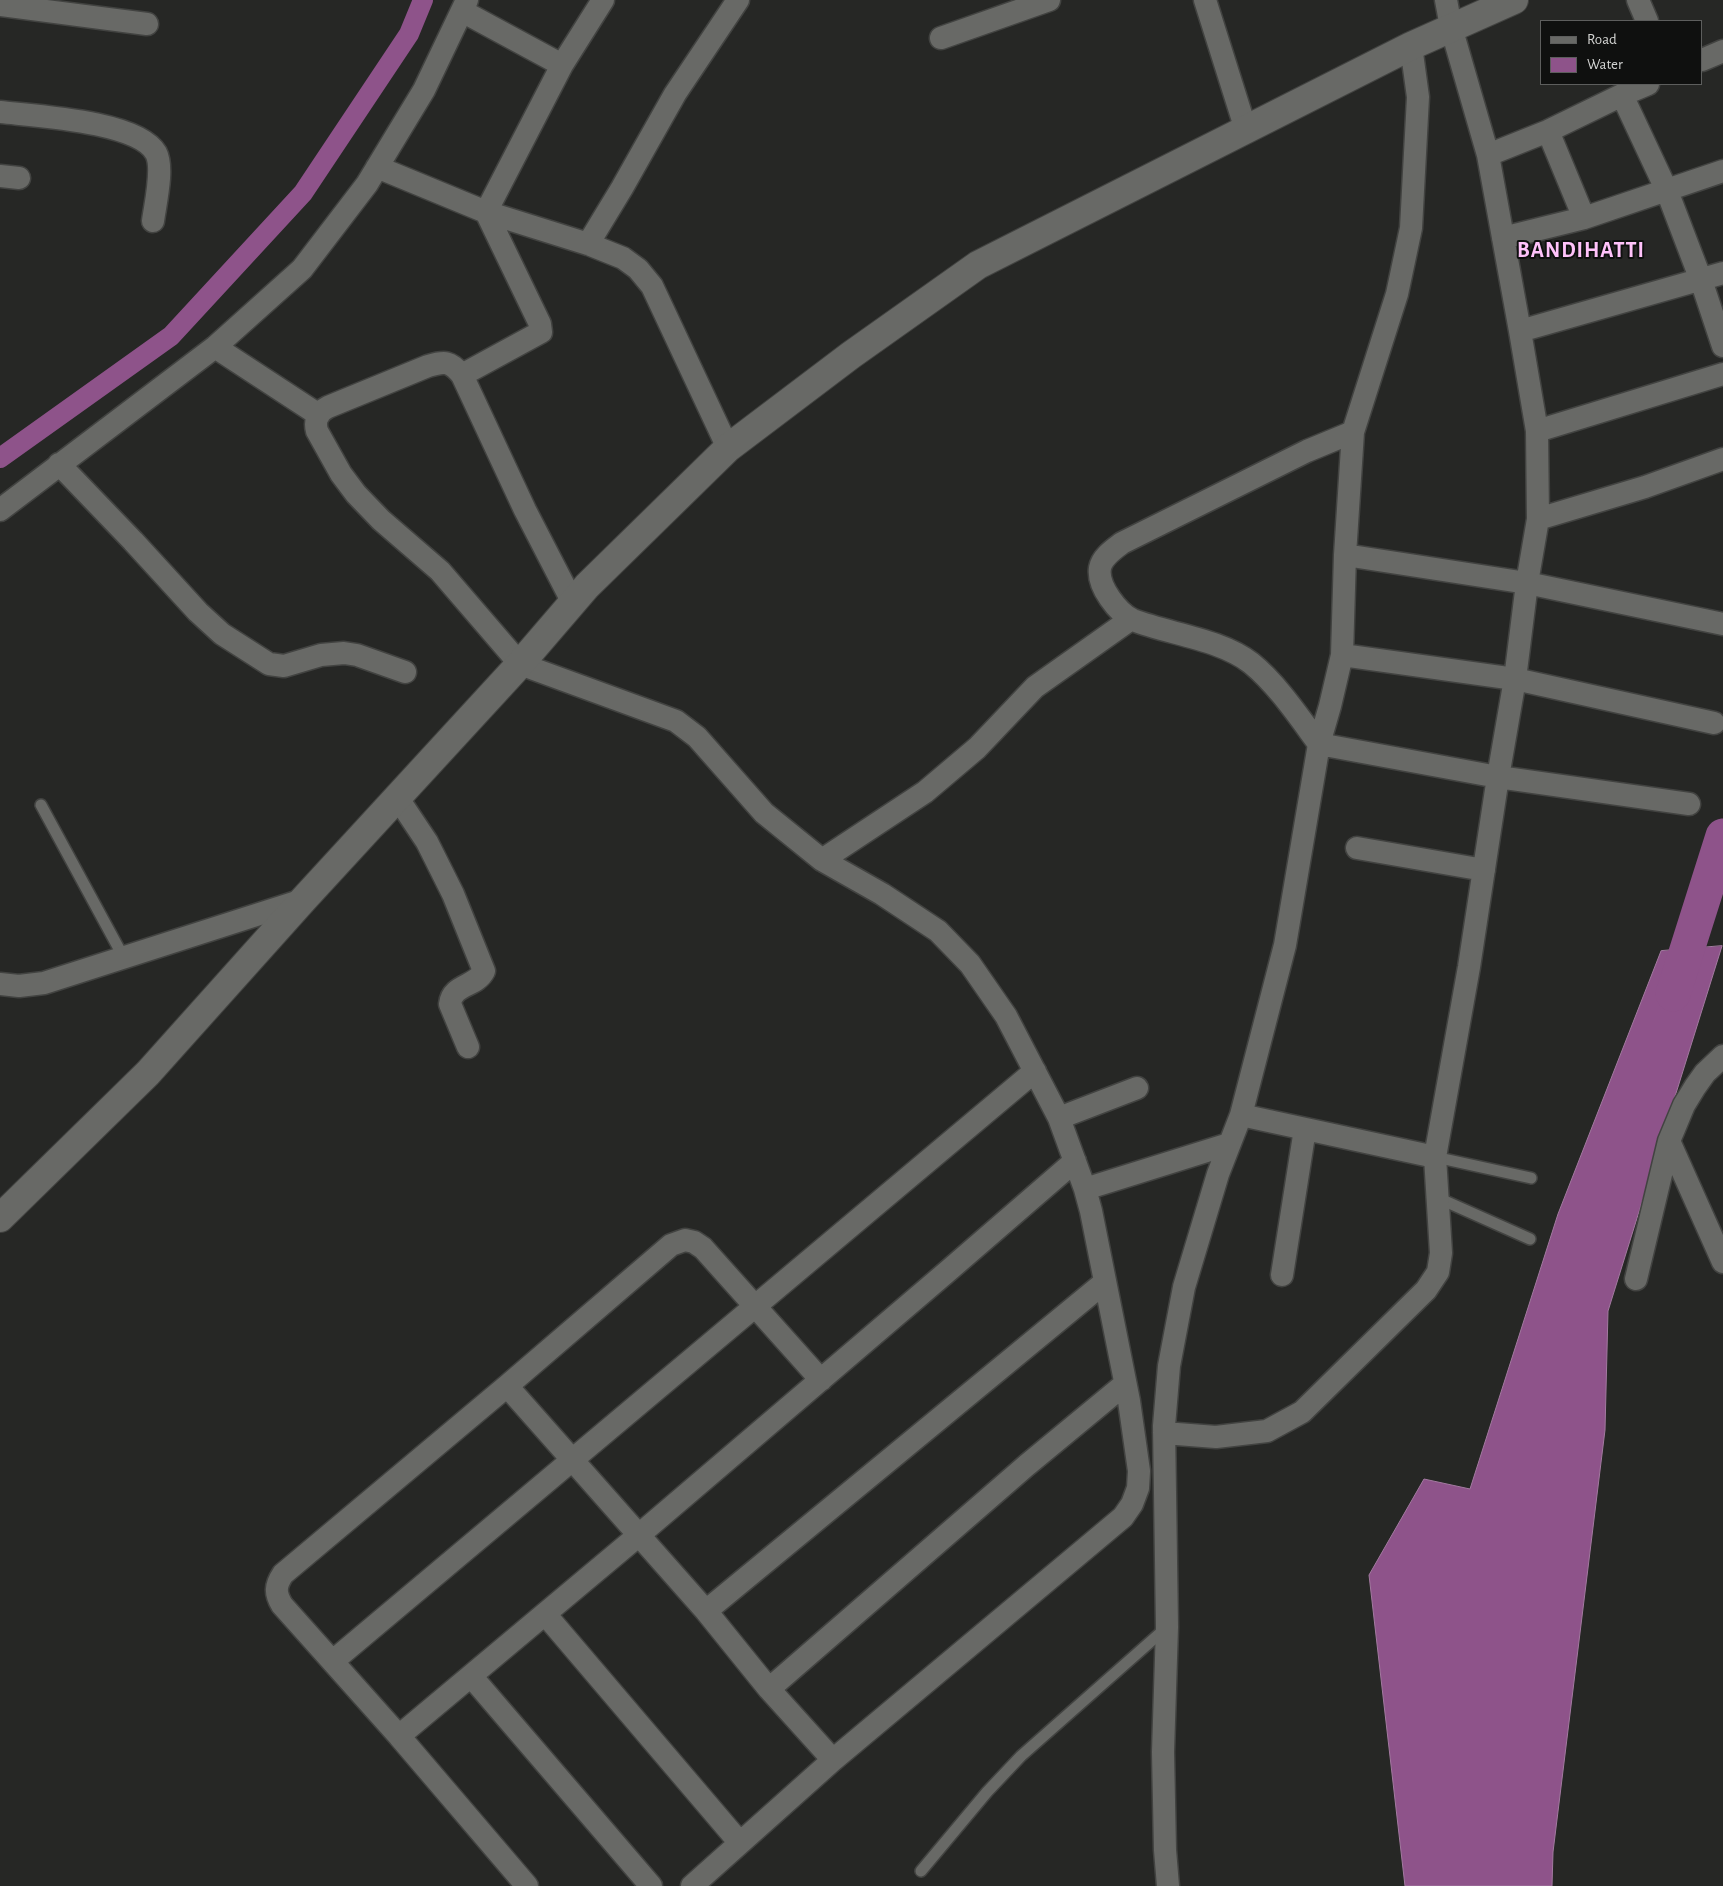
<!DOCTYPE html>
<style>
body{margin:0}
#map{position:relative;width:1723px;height:1886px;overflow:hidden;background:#262725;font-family:"Alegreya Sans",sans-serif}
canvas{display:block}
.legend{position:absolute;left:1540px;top:20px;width:162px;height:65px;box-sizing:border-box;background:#0f100f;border:1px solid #5d5e5d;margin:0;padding:6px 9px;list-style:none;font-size:15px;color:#d3d4d2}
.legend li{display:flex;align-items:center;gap:10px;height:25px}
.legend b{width:25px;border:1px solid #5d5e5d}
</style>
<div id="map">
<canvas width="1723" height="1886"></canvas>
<ul class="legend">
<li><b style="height:6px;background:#686966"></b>Road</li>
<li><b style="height:14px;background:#8e538a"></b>Water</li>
</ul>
</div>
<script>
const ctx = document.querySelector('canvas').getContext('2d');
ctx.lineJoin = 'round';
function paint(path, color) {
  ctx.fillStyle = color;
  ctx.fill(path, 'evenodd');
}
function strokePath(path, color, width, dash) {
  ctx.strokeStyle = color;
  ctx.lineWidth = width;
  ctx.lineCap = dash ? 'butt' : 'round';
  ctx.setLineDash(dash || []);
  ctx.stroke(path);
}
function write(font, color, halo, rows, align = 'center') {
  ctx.font = font + ' "Alegreya Sans",sans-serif';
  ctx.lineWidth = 4;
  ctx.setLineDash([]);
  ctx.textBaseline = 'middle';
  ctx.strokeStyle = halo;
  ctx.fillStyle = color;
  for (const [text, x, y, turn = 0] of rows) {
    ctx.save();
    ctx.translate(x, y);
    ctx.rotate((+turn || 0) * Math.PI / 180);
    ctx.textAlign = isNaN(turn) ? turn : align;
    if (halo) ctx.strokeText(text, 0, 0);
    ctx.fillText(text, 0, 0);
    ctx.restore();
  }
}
const water = new Path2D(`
 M1722,946L1608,1311L1605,1430L1553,1852L1552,1886H1405L1369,1575L1424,1479L1470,1489L1558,1214L1661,951Z`);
paint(water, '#8e538a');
strokePath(water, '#a37aa0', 1);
strokePath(new Path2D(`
 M0,458L171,336L303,193L409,34L423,0`), '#8e538a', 20);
strokePath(new Path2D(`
 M1673,994L1723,836`), '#8e538a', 35);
const lane = new Path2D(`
 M41,805L124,958
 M1435,1157L1531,1178
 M1438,1198L1530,1239
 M921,1871L987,1792L1021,1756L1166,1628`);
const street = new Path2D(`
 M1205,0L1246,130
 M1638,0L1647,21
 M0,5L147,24
 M462,11L562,65
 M941,38L1049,0
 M1702,60L1723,51
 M1648,84L1622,95L1667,191L1701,280L1723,346
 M0,112C35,116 138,121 156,153C164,168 155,205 153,221
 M1548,131L1584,218
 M1488,155L1548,131L1622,95
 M377,167L486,212L588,244L623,258L638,269L652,286L728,448
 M0,176L19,178
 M1503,238L1584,218L1723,171
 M588,244L622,188L675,94L738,0
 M1520,331L1723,273
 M215,347L319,415
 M462,375L541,332L540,324L486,212L562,65L603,0
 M1537,431L1723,374
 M1353,432L1307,451L1122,543C1114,549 1102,557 1100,568C1097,586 1118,613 1133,620C1169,634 1220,639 1251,663C1277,684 1299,717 1319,744L1498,777L1689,804
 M59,464L133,541L198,612L222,634L269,664L284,666L321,655L344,653L357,655L405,672
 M0,510L215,347L302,269L367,184L424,90L467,0
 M1538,519L1645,487L1723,459
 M1345,555L1527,583L1723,624
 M573,603L525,510L462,375C450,361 445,361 428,366L328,407C318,412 314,420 317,431L341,474L356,494L381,520L440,571L520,664L676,721L697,737L764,813L822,860L882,894L938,931L970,964L1006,1016L1059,1118L1085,1189L1091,1211L1129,1401L1139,1471L1138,1488L1132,1504L1123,1517L833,1760L692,1886
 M1342,655L1515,679L1714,723
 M397,797L427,842L453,894L484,971C476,987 452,984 450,1004L468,1047
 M1357,848L1484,870
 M822,860L925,792L977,748L1035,687L1131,619
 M0,984L19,986L44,983L303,900
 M1241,1115L1435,1157
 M1059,1118L1137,1088
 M1669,1141L1723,1262
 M1085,1189L1229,1144
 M1282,1275L1305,1129
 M1636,1279L1669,1141L1684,1105L1695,1087L1705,1073L1723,1056
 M507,1386L706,1611L769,1689L833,1760
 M1164,1433L1216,1437L1267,1431L1302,1412L1426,1290L1438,1272L1441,1253L1435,1157L1469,967L1498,777L1515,679L1527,583L1538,519L1537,431L1520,331L1488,155L1451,27L1446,0
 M706,1611L1105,1282
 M545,1614L740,1843
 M333,1661L1035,1071
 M471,1676L651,1886
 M769,1689L1027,1465L1125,1384
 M399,1736L639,1535L948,1271L1075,1161
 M527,1886L399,1736L282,1605C275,1593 275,1586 283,1574L507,1386L671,1245L685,1240L694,1242L703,1248L821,1380
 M1168,1886L1165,1850L1163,1752L1167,1627L1164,1426L1169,1366L1184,1287L1218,1174L1241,1115L1285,945L1319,744L1330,706L1342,655L1345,555L1353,432L1397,294L1411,228L1418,97L1411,46`);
const secondary = new Path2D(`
 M0,1218L148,1073L303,900L520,664L587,586L728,448L851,355L978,265L1411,46L1514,0`);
strokePath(lane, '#424341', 14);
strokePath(street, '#424341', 25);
strokePath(secondary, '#424341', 30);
strokePath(lane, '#686966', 11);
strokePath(street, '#686966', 22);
strokePath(secondary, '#686966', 28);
ctx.letterSpacing = '1px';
write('bold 22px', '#ffc2fa', '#0f100f', [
 ["BANDIHATTI",1581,250]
]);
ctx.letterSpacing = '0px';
</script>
